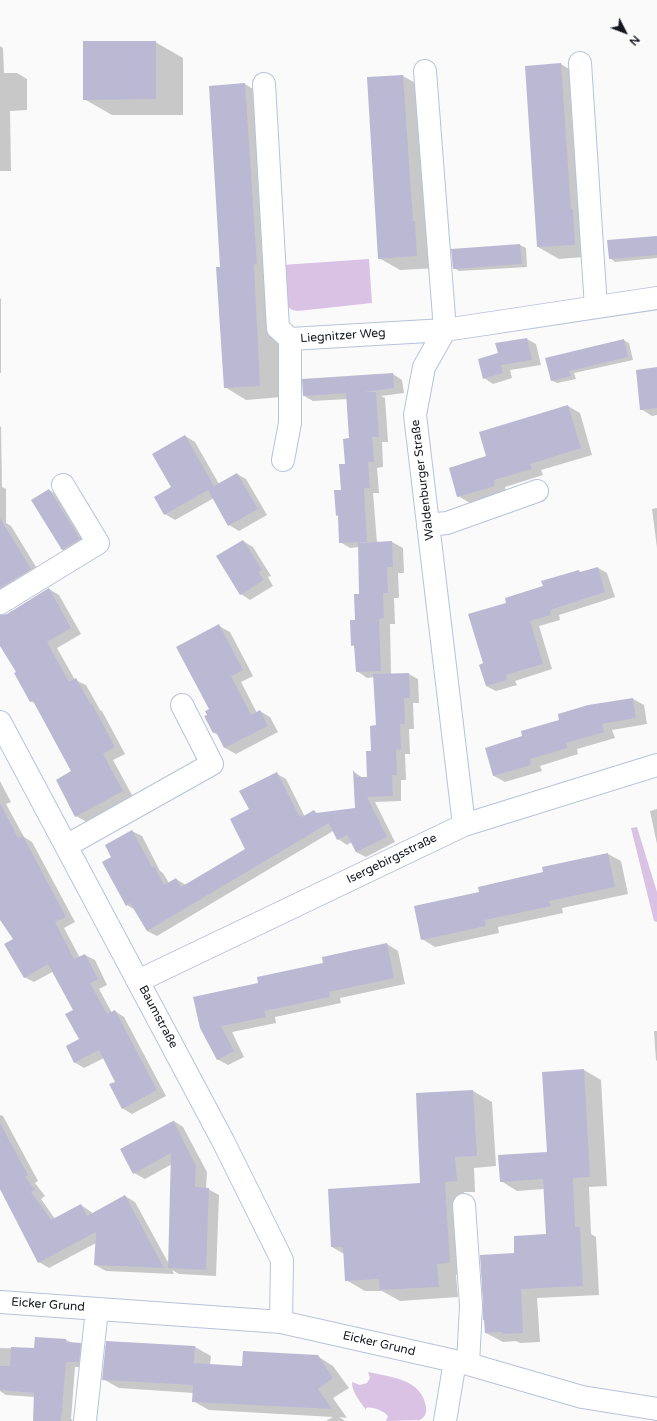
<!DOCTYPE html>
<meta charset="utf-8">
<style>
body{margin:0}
#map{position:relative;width:657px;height:1421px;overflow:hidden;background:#fafafa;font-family:"Varela Round",sans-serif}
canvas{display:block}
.north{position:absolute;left:605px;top:12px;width:40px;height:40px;-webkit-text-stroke:3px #fff;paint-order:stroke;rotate:132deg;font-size:11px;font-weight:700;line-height:16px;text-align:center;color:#12161f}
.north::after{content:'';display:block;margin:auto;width:14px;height:18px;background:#12161f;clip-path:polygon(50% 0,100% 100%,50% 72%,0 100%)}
</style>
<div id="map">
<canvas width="657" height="1421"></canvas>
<div class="north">N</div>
</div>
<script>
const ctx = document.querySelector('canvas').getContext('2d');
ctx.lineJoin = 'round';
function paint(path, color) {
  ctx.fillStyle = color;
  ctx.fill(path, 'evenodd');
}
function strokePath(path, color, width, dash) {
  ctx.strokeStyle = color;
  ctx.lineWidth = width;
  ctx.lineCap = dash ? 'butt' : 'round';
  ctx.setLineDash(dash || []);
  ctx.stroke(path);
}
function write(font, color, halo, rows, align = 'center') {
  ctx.font = font + ' "Varela Round",sans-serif';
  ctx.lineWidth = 3;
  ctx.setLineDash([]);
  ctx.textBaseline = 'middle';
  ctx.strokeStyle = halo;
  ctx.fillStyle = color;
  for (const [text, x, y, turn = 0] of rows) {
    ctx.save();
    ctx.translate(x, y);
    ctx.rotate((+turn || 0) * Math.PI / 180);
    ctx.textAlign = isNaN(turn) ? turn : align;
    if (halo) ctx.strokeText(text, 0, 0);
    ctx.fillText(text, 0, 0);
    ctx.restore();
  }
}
paint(new Path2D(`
 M369,259L372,303L298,311L292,310L287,306L282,265Z
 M637,827L657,892V922L654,921L631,828Z
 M368,1372C391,1377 422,1379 426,1407C427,1412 425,1417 420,1420L386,1421L388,1416C384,1411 372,1406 366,1408V1410C360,1401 352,1393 352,1382L360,1385L367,1383L370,1378Z`), '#d9c2e4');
paint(new Path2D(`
 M155,42L183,58V115H112L84,99Z
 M0,46L3,48L4,73H17L27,79V110L10,111L11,171H0Z
 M561,64L582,77L596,256L559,259L538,247Z
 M403,76L424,88L438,268L400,270L379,258Z
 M245,84L266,97L276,311L281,397L246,400L225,387L221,268Z
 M657,237V258L615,262L610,258Z
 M520,245L526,248L527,267L459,271L454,268Z
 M0,298L1,299V373H0Z
 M527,339L536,344L541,365L510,370L512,378L493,384L484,378L499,354Z
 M623,340L629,343L633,360L574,373L576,379L557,383L551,380Z
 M657,368V415L652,416L641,409Z
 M393,374L402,380L404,393L381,396L385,398L388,442H382L383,467L377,468L379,493H373L377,543L392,542L403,548L404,573H398L399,598H394L395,624H390L391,674H409L418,679L419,703H413L414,729H409L410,754H405L406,780H401V801L375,802L395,842L366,857L356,852L352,842L347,845L338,839L333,831L157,936L147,931L135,910L127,905L113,857L132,831L142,836L160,871L163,873L169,883L176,879L186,885L247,849L250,810L277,774L286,779L305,817L314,811L318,814L356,809L354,772L363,778H368L377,726L375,677L367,678L357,671L355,647L352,645L360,595L359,547L350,548L340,542L339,516L337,515L350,439L348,399L313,401L304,396Z
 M568,406L580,413L592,455L541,470L543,475L505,487L506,492L470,503L458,496L487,457Z
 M0,426L1,427L2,487L6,489V523L11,526L41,575L0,600Z
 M185,436L195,442L219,484L237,474L246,479L267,515L239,531L229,525L214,498L175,520L165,514Z
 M49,490L54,493L85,542L68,553L63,550L32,500Z
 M657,508V548L652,509Z
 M243,541L253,547L271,576L268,577L273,586L250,600L241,594Z
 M598,568L607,573L615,597L559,615L560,620L539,626L552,669L515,681L517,685L496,691L486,686L484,664L507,604L579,571L582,573Z
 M49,589L59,595L81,634L57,648L75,680L86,685L100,710L102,711L125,754L113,760L133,797L87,822L76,816L72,772L36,704L31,701L17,672L0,644V625L7,615Z
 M219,626L230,632L253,676L241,682L257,713L260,711L270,717L278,732L236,754L225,748L219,735L214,733L206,717L209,715L210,710Z
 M633,699L644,705L647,724L612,730L615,738L577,749L578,754L540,766L542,771L505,782L494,776L486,748L524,737Z
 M0,781L11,802L6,804L24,837L32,842L75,922L64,928L80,958L85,955L95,960L107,985L99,989L112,1013L115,1011L124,1017L166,1096L132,1114L122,1108L116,1082L104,1058L84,1068L74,1062L80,1040L75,1010L54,971L34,982L24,977L14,940L0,908Z
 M657,809V844L650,811Z
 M608,854L621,861L628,894L562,908L563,913L498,927L499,933L435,947L422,939L545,873Z
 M387,944L398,951L405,984L340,998L341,1003L275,1017L276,1023L232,1032L244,1057L228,1065L217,1059L201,1028L259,983Z
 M654,1031H657V1061L656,1060Z
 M584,1070L601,1080L607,1186L589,1187L591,1234L596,1237L599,1295L537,1298L540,1342L520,1343L516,1341L503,1342L486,1333L515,1254L547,1235L544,1189L517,1191L501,1181L548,1153L543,1073Z
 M473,1091L492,1102L496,1166L474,1168L475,1192H464L469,1274L456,1275L458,1297L400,1301L382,1291H365L346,1280L344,1254L332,1247L421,1184L417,1094Z
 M0,1115L3,1116L38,1181L35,1183L45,1196L41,1199L55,1219L81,1205L91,1212L93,1214L125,1196L135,1202L169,1264L172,1164L145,1179L134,1173L174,1121L183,1127L207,1172L206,1188L208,1189L219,1195L216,1276L179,1274L172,1270L174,1274L106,1271L95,1265L96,1243L49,1268L39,1262L0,1189Z
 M36,1338L66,1340L73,1343L81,1344L90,1349L88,1367H75L71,1419L73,1421H34L35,1397L6,1395L0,1391V1348L35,1349Z
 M195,1347L211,1356L210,1365L243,1367L317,1356L333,1366L349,1388L333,1398L347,1418L339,1417L345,1421H326L333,1417L209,1410L193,1401L194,1393L119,1388L103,1379Z`), '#0003');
paint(new Path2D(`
 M83,41H156V99L83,100Z
 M561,63L571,209H573L575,245L537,247L525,66Z
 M403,75L413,221H415L417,256L378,259L367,77Z
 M245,83L257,264L254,265L260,386L224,388L216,267H220L209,86Z
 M657,236V255L609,259L607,240Z
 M520,244L522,264L453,269L451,249Z
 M527,338L532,360L501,365L503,373L483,379L478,359L498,353L495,343Z
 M624,339L628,357L569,371L571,376L551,381L545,358Z
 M657,367V408L640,410L636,370Z
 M393,373L394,388L364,392H376L379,437H372L374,462H368L370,488H364L367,542L339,543L338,515L336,516L334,490H341L339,464H345L343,439L349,438L346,393L303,396L302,379Z
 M568,405L581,448L530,464L532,469L494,480L495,486L457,497L449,468L486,456L479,432Z
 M185,435L214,486L237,473L258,509L228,526L208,490L164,515L154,497L171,487L152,454Z
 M49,489L80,539L62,550L31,500Z
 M0,518L31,569L0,588Z
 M243,540L262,570L258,572L264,580L240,595L216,556Z
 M392,541L393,567H387L388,593H383L384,618L379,619L381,671L356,672L354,645L351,646L350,620H355L354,594H359L358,543Z
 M598,567L605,592L550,610L551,615L530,621L543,664L506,675L507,680L486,686L479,665L483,663L468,614L506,603L505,598L543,586L541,581L579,570L580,572Z
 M49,588L71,628L47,642L69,682L76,678L91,705L92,704L115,747L103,754L123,791L75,817L56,780L71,771L33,701L30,702L14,673L16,672L0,646V615L7,614Z
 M219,624L243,670L231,676L251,715L260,710L268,726L224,748L216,732L213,733L204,716L207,715L205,711L209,709L176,647Z
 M409,673L410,698H404L405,724H400L401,749L396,750L397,775H392L393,796L367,797L387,837L356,852L347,835L337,840L329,823L147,931L130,903L126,906L102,862L111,857L105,845L132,830L152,867L154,866L164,885L176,878L181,887L245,849L230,819L249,809L239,791L277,772L299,816L301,815L302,817L314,810L316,813L355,808L353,770L357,777H367L366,751H371L370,726L376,725L373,674Z
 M633,698L636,718L602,724L604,732L566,743L568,748L530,759L531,765L493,776L485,748L522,736L521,731L559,720L558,714L588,705Z
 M0,803L18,838L23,836L66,917L55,922L74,959L85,954L98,979L90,983L107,1014L115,1010L157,1090L122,1109L109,1084L115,1082L99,1050L74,1063L66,1046L79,1039L65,1014L73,1010L48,964L24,978L4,944L13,939L0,920Z
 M608,853L615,887L549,901L551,906L485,920L486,926L421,940L414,906L479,892L478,887L543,872L542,867Z
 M387,943L394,978L329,992L330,997L264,1011L266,1017L221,1026L234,1051L217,1060L200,1028L193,997L258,983L257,977L323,963L322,957Z
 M584,1069L590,1177L573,1178L575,1227H580L583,1286L521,1289L523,1333L502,1334V1332L485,1333L484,1320H483V1305L480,1255L514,1253V1236L546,1234L543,1179L500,1182L498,1155L547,1152L542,1072Z
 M473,1090L477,1156L455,1157L457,1181L445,1182L450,1263L437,1264L439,1287L380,1290L379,1279L345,1281L343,1247H331L328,1189L420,1183L416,1093Z
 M173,1120L196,1166L195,1187L209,1188L206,1270L168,1268L171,1153L133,1174L120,1149L173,1121Z
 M0,1123L28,1175L25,1177L35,1190L31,1192L51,1220L81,1204L87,1216L125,1195L164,1268L94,1265L96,1232L38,1263L0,1189Z
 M35,1337L66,1339V1342L81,1343L79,1362H66L61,1421H33L34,1393L0,1390V1366H10L11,1347L34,1348Z
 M106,1341L195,1346L194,1363L242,1366L243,1351L318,1355L333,1378L318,1389L332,1409L192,1402L193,1385L102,1380Z`), '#bbb8d3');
const minor = new Path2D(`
 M580,63L596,307
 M264,84L278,328L290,339
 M283,460L290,423V339L445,330L425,71
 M428,525L447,523L537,491
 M0,603L98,543L63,485
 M0,722L223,1141L282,1260L281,1322
 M464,825L415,415L424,367L445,330L657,298
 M66,846L212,764L182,705
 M138,981L464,825L657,765
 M464,1205L471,1306L468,1364
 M0,1302L281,1322L468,1364L582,1397L657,1409
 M85,1421L97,1309
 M445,1421L455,1361`);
strokePath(minor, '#b7c2db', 24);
strokePath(minor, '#fff', 22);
write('12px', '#12161f', '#fff', [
 ["Liegnitzer Weg",343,336,-4],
 ["Waldenburger Straße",423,480,-97],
 ["Isergebirgsstraße",392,859,-26],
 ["Baumstraße",158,1017,62],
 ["Eicker Grund",48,1305,4],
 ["Eicker Grund",379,1344,13]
]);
</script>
